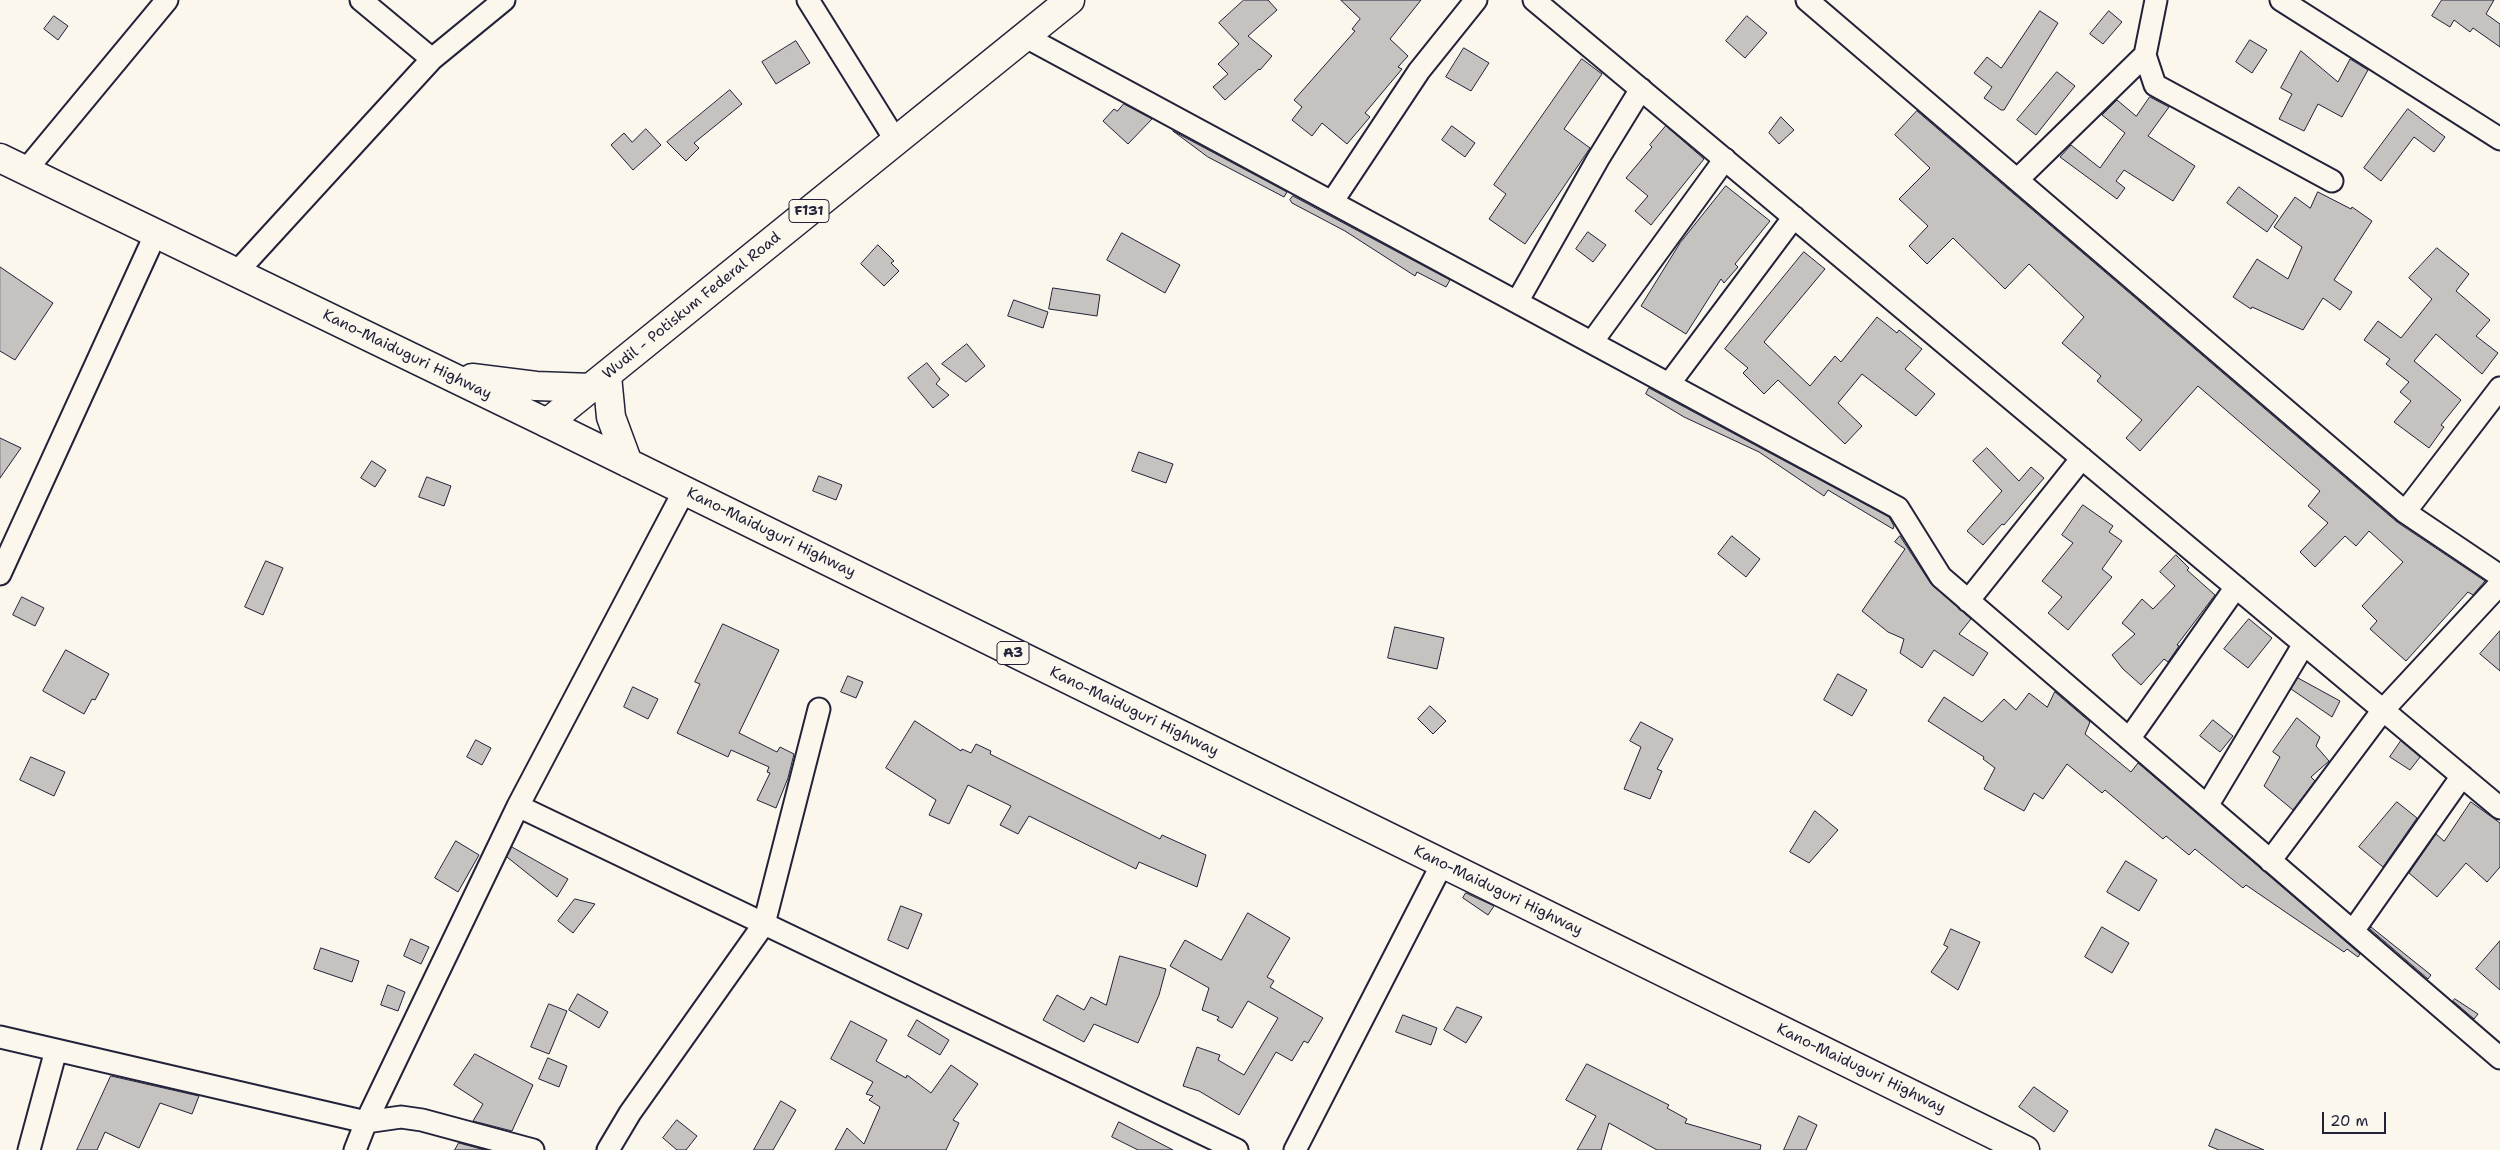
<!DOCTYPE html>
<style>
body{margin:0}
#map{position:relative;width:2500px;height:1150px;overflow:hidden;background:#fbf7ec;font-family:"Shantell Sans",sans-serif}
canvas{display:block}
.scale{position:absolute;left:2322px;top:1112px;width:64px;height:22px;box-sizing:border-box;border:2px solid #22223b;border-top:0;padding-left:6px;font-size:15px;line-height:18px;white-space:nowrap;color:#22223b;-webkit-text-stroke:4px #fbf7ec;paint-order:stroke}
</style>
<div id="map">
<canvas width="2500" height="1150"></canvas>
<div class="scale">20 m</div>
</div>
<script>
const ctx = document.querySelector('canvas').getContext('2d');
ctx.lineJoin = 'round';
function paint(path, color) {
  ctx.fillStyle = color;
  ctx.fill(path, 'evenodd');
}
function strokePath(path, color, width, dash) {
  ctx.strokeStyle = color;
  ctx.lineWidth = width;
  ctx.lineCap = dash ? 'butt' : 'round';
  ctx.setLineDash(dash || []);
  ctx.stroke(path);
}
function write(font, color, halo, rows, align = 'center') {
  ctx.font = font + ' "Shantell Sans",sans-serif';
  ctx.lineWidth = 4;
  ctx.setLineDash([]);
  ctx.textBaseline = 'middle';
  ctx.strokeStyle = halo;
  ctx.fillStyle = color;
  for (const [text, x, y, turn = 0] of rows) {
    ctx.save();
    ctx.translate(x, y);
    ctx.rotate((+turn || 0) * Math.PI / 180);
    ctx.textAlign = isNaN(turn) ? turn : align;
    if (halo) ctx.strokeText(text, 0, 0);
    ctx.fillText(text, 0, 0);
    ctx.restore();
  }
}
const building = new Path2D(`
 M1244,0H1268L1277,10L1248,36L1272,56L1260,70L1259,69L1225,100L1213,87L1228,74L1218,64L1239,44L1219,23Z
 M1341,0H1421L1390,39L1408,56L1398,67L1402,69L1365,113L1370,117L1347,144L1322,123L1312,136L1292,120L1302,107L1294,100L1355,31L1352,29L1360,19Z
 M2442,0H2494L2486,14L2500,24V47L2473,28L2470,32L2454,20L2450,27L2432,16Z
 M2040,11L2058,23L2004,110H2001L1984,98L1992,87L1974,73L1987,57L2001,68Z
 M2109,11L2122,22L2103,44L2090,34Z
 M54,16L68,26L58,40L44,29Z
 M1747,16L1767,33L1745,58L1726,41Z
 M2250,40L2267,50L2252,73L2236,62Z
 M796,41L810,63L776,84L762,62Z
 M1464,48L1489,63L1471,91L1446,77Z
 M2301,51L2338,82L2350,59L2368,70L2342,117L2318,104L2304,131L2279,119L2292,94L2281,88Z
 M1582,59L1602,74L1564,129L1590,148L1525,244L1489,219L1506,194L1494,185Z
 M2057,72L2075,86L2036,135L2017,120Z
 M730,90L742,104L694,143L699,148L686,161L667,142Z
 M2150,97L2169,107L2148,136L2195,166L2173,201L2124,170L2116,181L2125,188L2117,199L2060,157L2071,145L2100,168L2125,133L2102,115L2117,100L2136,116Z
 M1124,104L1152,119L1128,144L1103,121L1114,109L1117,111Z
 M2408,109L2445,137L2434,152L2414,137L2381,181L2364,168Z
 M1917,111L2397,522L2485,581L2473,595L2468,592L2406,661L2370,629L2377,621L2362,606L2403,562L2369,531L2356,546L2345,536L2315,567L2300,552L2328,523L2308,506L2320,491L2198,386L2140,451L2126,438L2142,420L2097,381L2101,376L2062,343L2084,317L2029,264L2005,289L1953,238L1927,264L1909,246L1928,226L1899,199L1930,168L1895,135Z
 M1781,117L1794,130L1779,144L1769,133Z
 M1452,126L1475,143L1465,157L1442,140Z
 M1666,126L1704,159L1651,225L1635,211L1648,196L1626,178L1652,147L1650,145Z
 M646,129L661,145L633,170L611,145L624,133L632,142Z
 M1173,131L1287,192L1284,197L1208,157Z
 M1726,186L1770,221L1735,264L1738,267L1724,283L1721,279L1686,334L1641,306L1680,243Z
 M2239,187L2278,216L2267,232L2227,203Z
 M2318,192L2351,209L2352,207L2372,221L2334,280L2352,292L2340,310L2323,298L2303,330L2252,307L2251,309L2233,297L2257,259L2288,279L2302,247L2274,227L2295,197L2310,208Z
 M1293,196L1450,280L1446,287L1417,272L1415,276L1345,231L1292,203L1290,200Z
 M1588,232L1606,245L1593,262L1576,249Z
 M1122,233L1180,265L1165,293L1107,260Z
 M878,245L894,261L891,263L899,271L884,286L861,264Z
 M2437,248L2469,274L2456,291L2490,320L2476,336L2498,353L2482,374L2436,334L2414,361L2461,400L2441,425L2444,427L2429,448L2394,422L2411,401L2400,392L2409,382L2386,364L2390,359L2364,340L2378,321L2401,338L2432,299L2409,278Z
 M1804,252L1825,269L1764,342L1810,386L1835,356L1841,362L1877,317L1897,333L1899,330L1922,349L1905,369L1935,394L1916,416L1862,374L1838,403L1862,426L1845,444L1778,380L1764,394L1743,373L1748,368L1725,349Z
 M0,267L53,303L15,360L0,351Z
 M1053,288L1100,295L1097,316L1049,309Z
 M1014,300L1048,312L1043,328L1008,316Z
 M967,344L985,366L966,382L942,364Z
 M927,363L940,379L936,384L949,395L933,408L908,378Z
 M1649,388L1889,517L1894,526L1893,529L1828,490L1824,496L1759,452L1684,417L1646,394Z
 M0,438L21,448L0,478Z
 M1987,448L2019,481L2031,467L2044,478L2004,525L2002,524L1983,545L1967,531L2002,491L1973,461Z
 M1139,452L1173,464L1166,483L1132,471Z
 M372,461L386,470L375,487L361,478Z
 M819,476L842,485L836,500L813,491Z
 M427,477L451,486L444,506L419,497Z
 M2083,505L2113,526L2109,532L2122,541L2102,569L2112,577L2068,630L2048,613L2062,597L2042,581L2073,543L2062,535Z
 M1732,536L1760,559L1746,577L1718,554Z
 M1900,536L1931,584L1971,619L1959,634L1988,653L1973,676L1934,650L1922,668L1900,653L1904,639L1888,632L1862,611L1905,549L1895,542Z
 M2176,555L2189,568L2187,570L2215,595L2177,645L2179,646L2168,662L2164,659L2141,685L2123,669L2112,655L2135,634L2122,623L2142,599L2153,609L2175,586L2160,572Z
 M266,561L283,568L263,615L245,607Z
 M22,597L44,608L35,626L13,615Z
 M2249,619L2272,638L2248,668L2224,649Z
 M723,624L779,650L739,733L777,752L780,747L794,754L788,778L776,808L757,800L770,773L767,772L769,767L731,750L728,757L677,733L700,684L695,682Z
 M1395,627L1444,638L1437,669L1388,658Z
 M2500,631V671L2480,654Z
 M66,650L109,674L95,700L92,699L84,714L43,691Z
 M1838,674L1867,690L1852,716L1824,700Z
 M848,676L863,682L856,698L841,692Z
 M2298,678L2340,701L2332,717L2291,689Z
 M633,687L658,699L648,719L624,707Z
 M2055,692L2090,722L2085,734L2131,772L2138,763L2360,954L2358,957L2347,949L2344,952L2246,885L2243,888L2195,849L2189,855L2166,836L2163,839L2105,790L2102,793L2067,764L2043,799L2034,793L2024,811L1984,789L1995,768L1983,759L1984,757L1928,721L1944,697L1982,722L2004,699L2016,710L2029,693L2047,707Z
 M1430,706L1446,721L1433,734L1418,719Z
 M2297,718L2320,737L2316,746L2329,761L2311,777L2315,781L2293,810L2264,786L2280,757L2273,752Z
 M2213,720L2233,736L2220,752L2200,736Z
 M915,721L961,751L962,749L971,753L976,744L991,751L990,754L1160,839L1162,835L1206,855L1197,887L1139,862L1136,869L1029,816L1018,834L1000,825L1011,806L968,785L949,824L929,815L936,800L886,768Z
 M1641,722L1673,739L1657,769L1662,771L1650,799L1624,789L1641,747L1630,741Z
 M476,740L491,748L482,765L467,757Z
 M2401,741L2420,757L2410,770L2390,757Z
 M31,757L65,772L54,796L20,780Z
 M2397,802L2417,818L2383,867L2359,847Z
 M2471,802L2500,823V867L2487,882L2466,863L2437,897L2409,873L2436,834L2444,841Z
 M1815,811L1838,830L1809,863L1790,852Z
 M456,841L479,855L458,892L435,878Z
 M512,847L568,879L557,897L507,857Z
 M2126,861L2157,880L2139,911L2107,892Z
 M1466,893L1494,906L1488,915L1463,898Z
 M575,899L595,904L573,933L558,921Z
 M901,906L922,914L908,949L888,940Z
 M1248,913L1290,938L1267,977L1274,981L1270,987L1323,1018L1308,1043L1304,1041L1292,1061L1276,1052L1239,1115L1199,1091L1183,1086L1197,1047L1220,1055L1218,1060L1244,1075L1278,1018L1248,1001L1232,1028L1217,1020L1219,1017L1202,1010L1209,988L1170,966L1185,940L1221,960Z
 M2102,927L2129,943L2112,973L2085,957Z
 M2371,927L2431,975L2428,979L2370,929Z
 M1951,929L1980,942L1958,990L1931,972L1948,947L1944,945Z
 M411,939L429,947L421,964L404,956Z
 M2500,941V990L2476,969Z
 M321,948L359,961L352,982L314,969Z
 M1120,956L1166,969L1159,995L1138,1043L1094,1024L1084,1042L1043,1020L1057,995L1084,1010L1091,997L1106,1005Z
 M388,985L405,992L398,1011L381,1005Z
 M578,994L608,1012L599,1028L569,1010Z
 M2455,999L2478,1014L2474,1019L2453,1001Z
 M549,1004L567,1011L549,1054L531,1047Z
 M1457,1007L1482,1017L1466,1043L1444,1030Z
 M1403,1015L1437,1028L1431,1045L1396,1032Z
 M917,1020L949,1040L940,1055L908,1036Z
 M851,1021L887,1040L876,1061L906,1078L907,1075L931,1093L951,1065L978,1084L953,1120L959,1123L946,1150H835L847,1128L864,1144L880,1107L869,1100L873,1096L866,1094L873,1082L831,1059Z
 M475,1054L533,1085L512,1131L473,1121L483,1104L454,1085Z
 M548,1058L567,1066L559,1087L539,1079Z
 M1587,1064L1669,1105L1667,1108L1687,1119L1685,1123L1761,1145L1760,1150H1657L1609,1123L1601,1150H1577L1596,1116L1566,1100Z
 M111,1076L199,1096L192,1114L160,1103L139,1148L105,1132L97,1150H77Z
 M2034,1087L2068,1111L2054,1132L2019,1107Z
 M781,1101L796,1110L773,1150H754Z
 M1799,1116L1817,1125L1806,1150H1784Z
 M677,1120L697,1136L686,1150H677L663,1138Z
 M1119,1122L1173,1150H1138L1112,1137Z
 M2216,1129L2264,1150H2219L2209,1146Z
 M459,1143L485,1150H455Z`);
paint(building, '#c6c2c0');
strokePath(building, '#22223b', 1);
const minor = new Path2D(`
 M361,0L432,59
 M808,0L896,141
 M1534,0L2500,808
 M1807,0L2405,512L2500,576
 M2156,0L2145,55L2155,85L2332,181
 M2281,0L2500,139
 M1026,37L1898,508L1941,577L2500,1058
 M26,170L167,0
 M2017,180L2145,55
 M1332,202L1419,71L1476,0
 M236,273L432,59L504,0
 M1517,302L1598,159L1641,89
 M1592,342L1725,159
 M1669,384L1794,217
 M2405,512L2500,388
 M0,574L156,233
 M1968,601L2082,458
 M2129,739L2236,587
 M518,806L1237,1150
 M2207,806L2304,644
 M2270,861L2383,710L2500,584
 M2353,931L2462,776
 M0,1037L366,1122L401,1117L422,1120L533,1150
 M29,1150L56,1050
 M355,1150L366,1122L518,806L684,491
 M608,1150L630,1113L764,924L819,709
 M1295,1150L1442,864`);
const primary = new Path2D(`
 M547,423L1070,0`);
const trunk = new Path2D(`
 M0,158L547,423L2025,1150
 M607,376L611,417L628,463
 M472,378L536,386L592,388`);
strokePath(minor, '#22223b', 25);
strokePath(primary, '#22223b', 31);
strokePath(trunk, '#22223b', 31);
strokePath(minor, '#fbf7ec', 21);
strokePath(primary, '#fbf7ec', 28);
strokePath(trunk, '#fbf7ec', 28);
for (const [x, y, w] of [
 [809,211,40],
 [1013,653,32]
]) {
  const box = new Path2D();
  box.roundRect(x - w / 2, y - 11.5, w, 23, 4);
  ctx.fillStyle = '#fbf7ec';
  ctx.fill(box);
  strokePath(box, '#22223b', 1);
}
write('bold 14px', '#22223b', null, [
 ["F131",809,211],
 ["A3",1013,653]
]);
write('15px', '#22223b', '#fbf7ec', [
 ["Wudil - Potiskum Federal Road",692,306,-39],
 ["Kano-Maiduguri Highway",407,355,26],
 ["Kano-Maiduguri Highway",771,533,26],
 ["Kano-Maiduguri Highway",1134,712,26],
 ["Kano-Maiduguri Highway",1498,891,26],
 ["Kano-Maiduguri Highway",1861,1069,26]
]);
</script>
